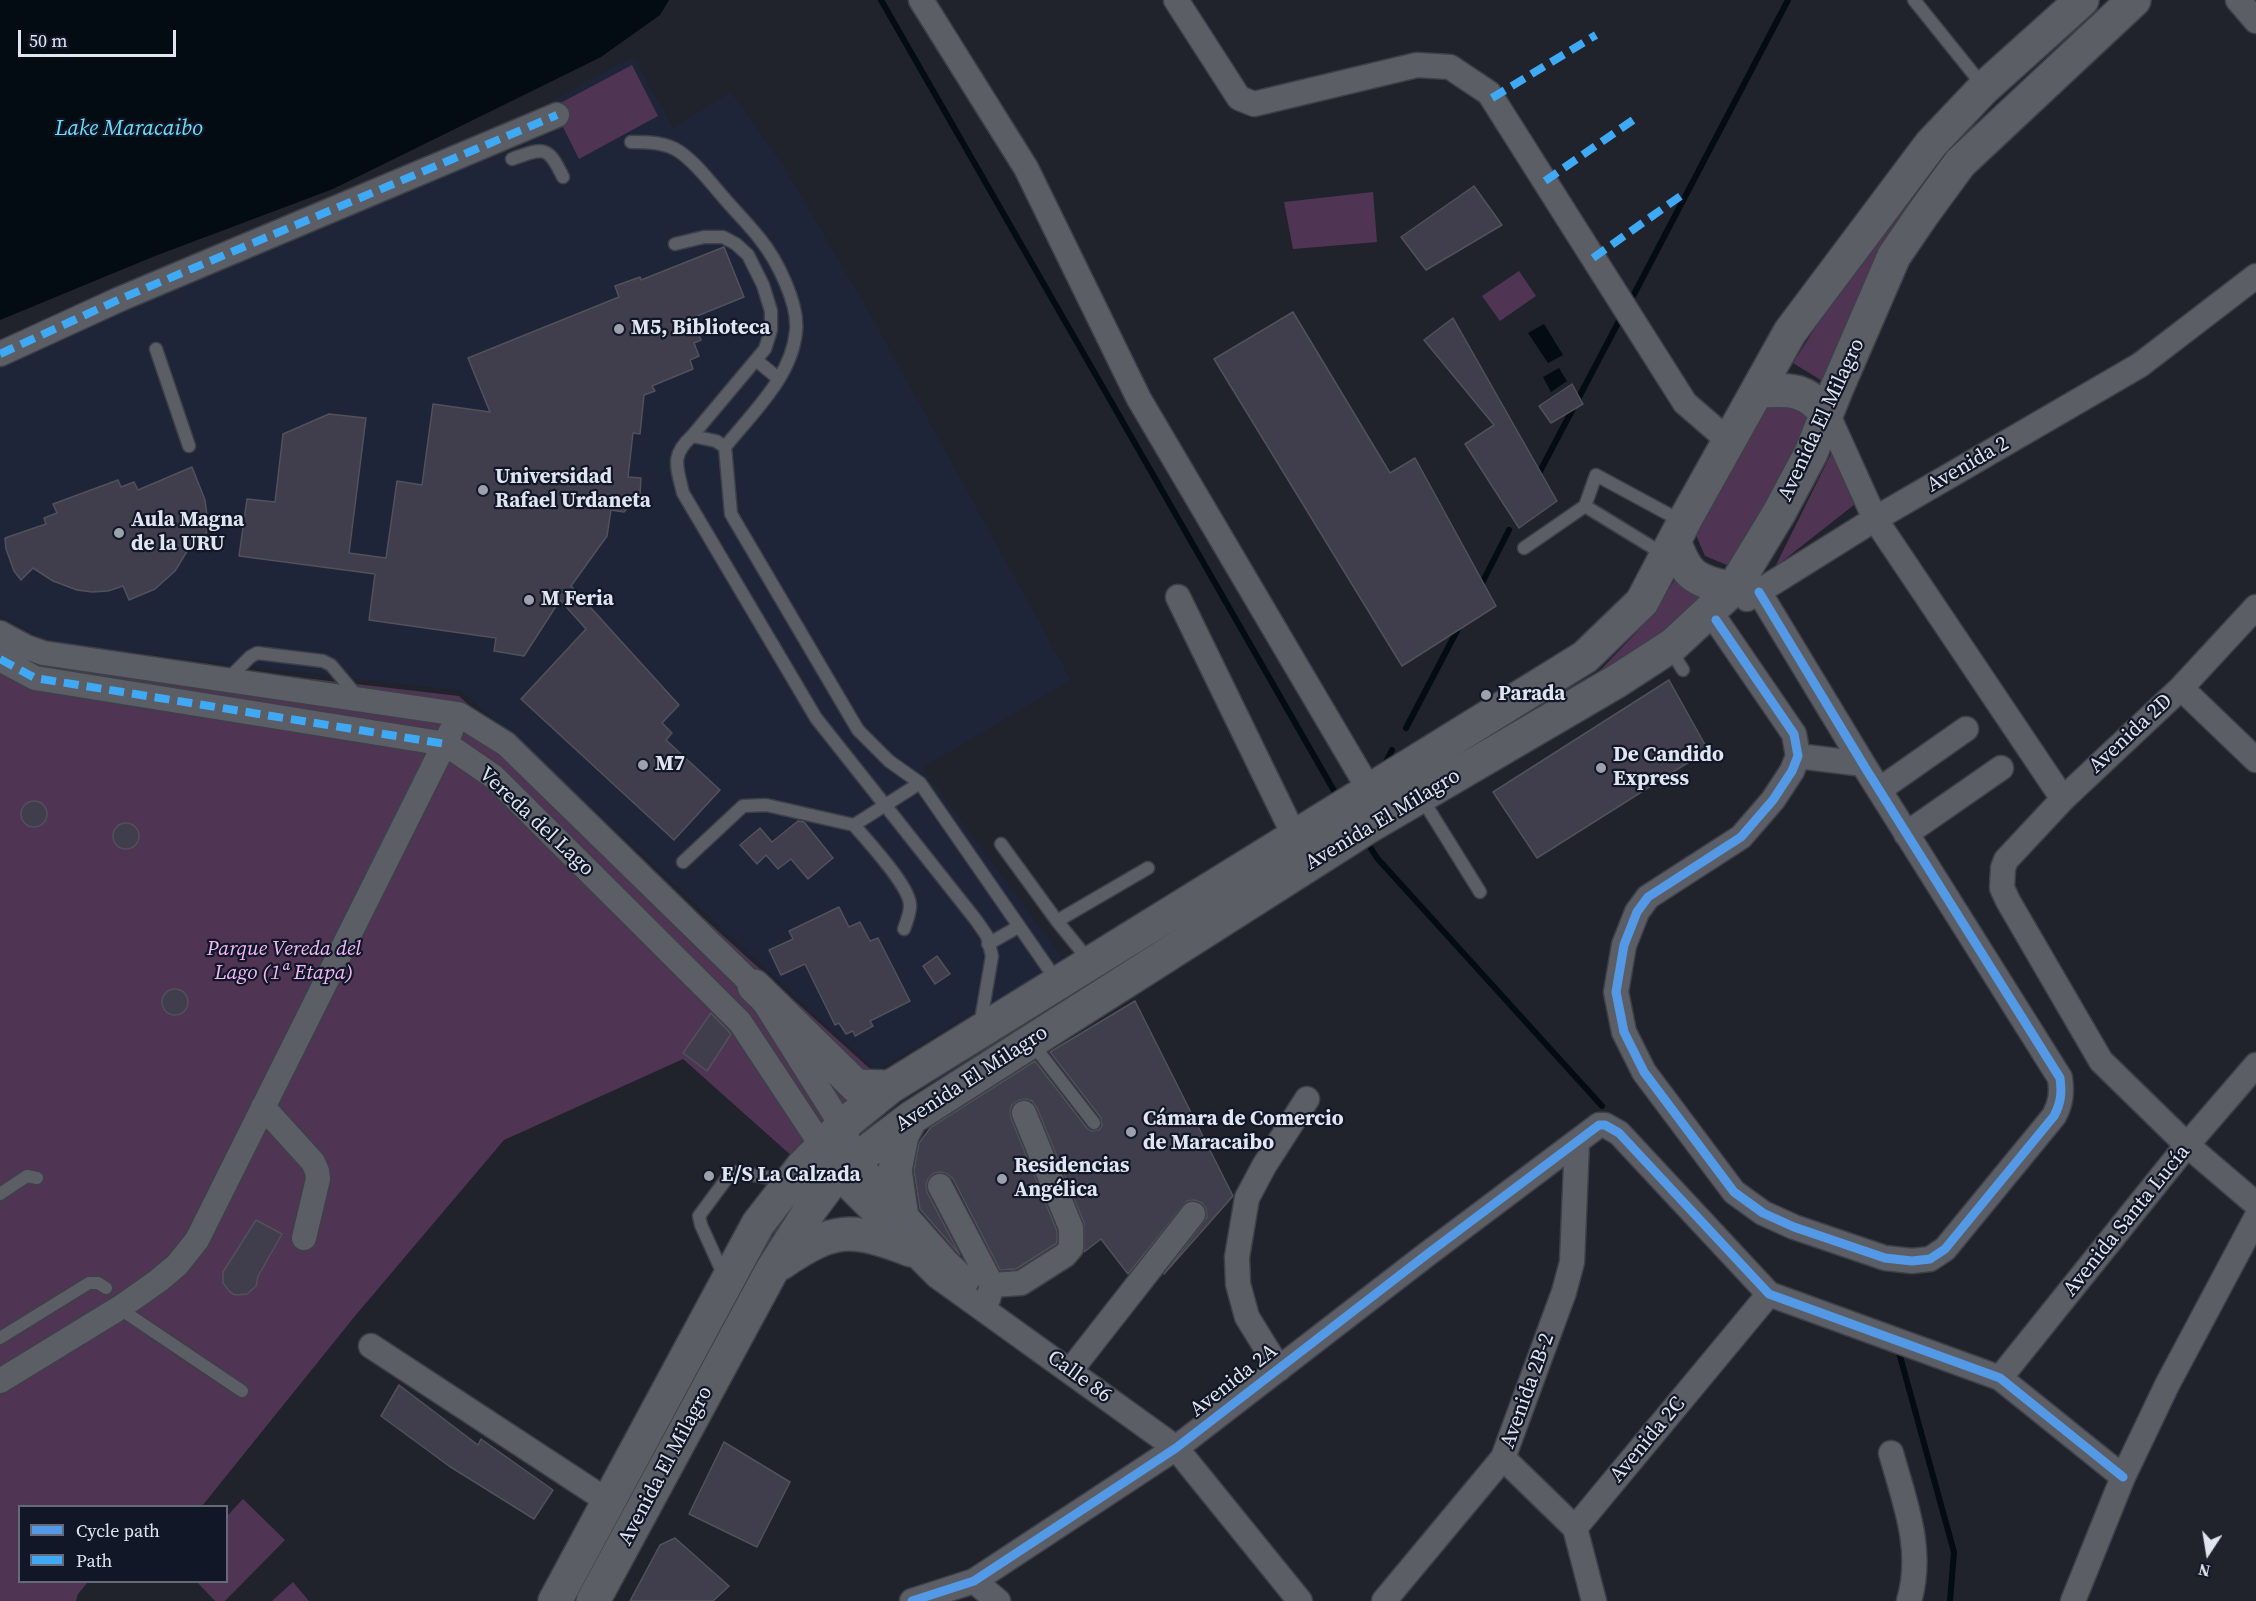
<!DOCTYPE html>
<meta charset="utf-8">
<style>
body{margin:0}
#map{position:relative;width:2256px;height:1601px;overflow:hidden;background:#20232c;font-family:"Source Serif 4",serif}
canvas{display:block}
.legend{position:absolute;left:18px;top:1505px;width:210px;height:78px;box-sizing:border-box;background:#121727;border:2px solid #656978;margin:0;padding:8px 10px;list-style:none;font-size:18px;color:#e1e5f1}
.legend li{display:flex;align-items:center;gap:12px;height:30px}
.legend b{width:30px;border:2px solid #656978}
.north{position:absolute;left:2178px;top:1523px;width:60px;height:60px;-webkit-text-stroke:4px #121727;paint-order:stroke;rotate:192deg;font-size:16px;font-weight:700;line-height:24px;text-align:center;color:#e1e5f1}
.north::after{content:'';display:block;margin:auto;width:21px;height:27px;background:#e1e5f1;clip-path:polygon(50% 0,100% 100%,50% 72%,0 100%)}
.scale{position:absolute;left:18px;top:30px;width:158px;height:27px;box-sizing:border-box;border:3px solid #e1e5f1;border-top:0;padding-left:8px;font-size:18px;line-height:21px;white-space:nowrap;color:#e1e5f1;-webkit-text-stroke:4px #121727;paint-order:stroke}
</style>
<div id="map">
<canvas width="2256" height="1601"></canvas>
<ul class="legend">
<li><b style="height:8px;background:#5399e6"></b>Cycle path</li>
<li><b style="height:8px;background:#3fa9f5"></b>Path</li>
</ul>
<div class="north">N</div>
<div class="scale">50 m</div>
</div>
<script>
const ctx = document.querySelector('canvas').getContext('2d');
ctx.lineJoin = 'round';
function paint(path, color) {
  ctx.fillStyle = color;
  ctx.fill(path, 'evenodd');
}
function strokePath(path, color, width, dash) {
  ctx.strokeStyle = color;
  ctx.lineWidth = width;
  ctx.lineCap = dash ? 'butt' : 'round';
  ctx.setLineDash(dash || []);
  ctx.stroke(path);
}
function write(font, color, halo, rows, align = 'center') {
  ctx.font = font + ' "Source Serif 4",serif';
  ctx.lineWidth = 4.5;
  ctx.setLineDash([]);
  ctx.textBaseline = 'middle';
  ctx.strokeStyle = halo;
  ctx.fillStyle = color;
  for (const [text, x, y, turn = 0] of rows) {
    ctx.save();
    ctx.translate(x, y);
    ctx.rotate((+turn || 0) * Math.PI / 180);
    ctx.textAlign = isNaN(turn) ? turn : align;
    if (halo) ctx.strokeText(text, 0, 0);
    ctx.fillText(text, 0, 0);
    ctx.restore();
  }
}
paint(new Path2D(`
 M633,56L673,128L731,92L785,168L873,319L1071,680L922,768L1064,960L876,1071L529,750L461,691L50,643L0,616V364L114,310L558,131L545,105Z`), '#1e2539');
paint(new Path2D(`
 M632,65L658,116L579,159L553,107Z
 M1373,192L1377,242L1293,249L1284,202Z
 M1909,198L1858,302L1824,382L1793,363L1853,268Z
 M1519,271L1536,296L1500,321L1482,296Z
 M1762,403H1792L1810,421L1751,535L1727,565L1705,556L1696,535Z
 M1835,446L1864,497L1775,567Z
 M1677,577L1706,596L1660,639L1587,684L1637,632Z
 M0,622L46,648L459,696L890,1087L803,1166L683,1059L504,1140L355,1316L202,1506H20V1582H88L78,1594L76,1601H0Z
 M243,1499L285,1540L225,1601H215L197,1582H226L227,1516Z
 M293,1582L309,1601H272Z`), '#503454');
paint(new Path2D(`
 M0,0H669L660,15L601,57L333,189L155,256L0,320Z
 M1544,324L1563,355L1548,363L1528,333Z
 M1559,368L1567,381L1551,392L1543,377Z`), '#030c13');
strokePath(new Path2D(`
 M881,0L1337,796
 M1632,298L1788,0
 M1537,477L1619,321
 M1480,587L1509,530
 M1406,728L1460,625
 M1384,766L1392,750
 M1367,842L1377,858L1602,1106
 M1898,1349L1954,1552L1950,1601`), '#030c13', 6);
const building = new Path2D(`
 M1474,186L1502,225L1426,270L1401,237Z
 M724,247L744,297L692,318L701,340L694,343L699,356L690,360L693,369L652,386L655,391L644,395L640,434L633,433L628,477L641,478L640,495L624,512L611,510L607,536L571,586L679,705L662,723L672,733L666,740L720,790L674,840L521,699L586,629L560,600L524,656L494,651L496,638L369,620L375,574L239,556L247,499L275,502L283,434L329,414L366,418L349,553L386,558L397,481L422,485L433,404L490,412L468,358L619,297L615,286L640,277L641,280Z
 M1293,312L1390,473L1415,458L1496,606L1402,666L1214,359Z
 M1453,318L1557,501L1519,528L1465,444L1494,425L1424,340Z
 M1572,384L1583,404L1551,423L1539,406Z
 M192,467L205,500L207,515V530L202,551L189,548L175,571L155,589L129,600L123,586L108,591L92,592L77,590L53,581L33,568L21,580L14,571L6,549L5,538L46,524L44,518L57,513L53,504L118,480L121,487L134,482L138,490Z
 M1669,680L1708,750L1537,858L1493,792Z
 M21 814a13 13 0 1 1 26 0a13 13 0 1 1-26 0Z
 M798,821L804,822L833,858L808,879L791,859L778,869L766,855L757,864L740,845L760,828L772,842Z
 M113 836a13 13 0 1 1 26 0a13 13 0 1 1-26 0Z
 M839,907L849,927L860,922L870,941L878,938L910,1001L870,1021L873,1026L855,1036L853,1031L846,1034L839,1023L835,1025L805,964L781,975L769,950L793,939L789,931Z
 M937,956L950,974L935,984L923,966Z
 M162 1002a13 13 0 1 1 26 0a13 13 0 1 1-26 0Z
 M1135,1001L1233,1196L1164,1274L1207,1217L1206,1209L1202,1203L1194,1200L1187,1201L1128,1274L1101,1239L1084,1252V1223L1037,1108L1032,1101L1026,1099L1019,1100L1012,1105L1010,1112L1011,1118L1057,1231V1243L1016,1269L1000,1270L953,1179L947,1174L941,1172L934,1173L928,1179L926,1185L927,1192L960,1255L920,1209L914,1170L919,1143L931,1127L1035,1061L1087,1128L1091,1131L1099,1130L1102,1126L1101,1118L1050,1052Z
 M711,1013L731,1034L707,1071L683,1053Z
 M256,1220L282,1234L258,1276L256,1286L247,1294L235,1295L230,1292L223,1283V1272Z
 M399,1385L478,1445L481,1439L553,1490L534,1519L449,1466L381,1416Z
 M724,1442L790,1482L757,1547L689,1514Z
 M675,1538L729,1586L713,1601H630L660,1545Z`);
paint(building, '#403e4c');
strokePath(building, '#515159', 1.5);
const lane = new Path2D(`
 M1914,0L1984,87
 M631,142C647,142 666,142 680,152C697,164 710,182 724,198C736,212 749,225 760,239C777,260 799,304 796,331C792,377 752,413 725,447L731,514L858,730L889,761L920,783L1057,981
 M512,159C545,147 548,146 563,177
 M675,244L704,237H723L736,244L748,255L763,285L771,311V330L765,349L692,436C670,456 677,467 683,493L816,718L976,920L987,936L992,956L980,1026
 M156,349L189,446
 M756,360L779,379
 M692,436L716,441L725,447
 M1585,506L1665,555
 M1524,548L1585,506L1596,475L1683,522
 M1670,649L1683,670
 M227,680L250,657L257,653L323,661L331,665L357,696
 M1421,797L1480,892
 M854,825C867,841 911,887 910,906C910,914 906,923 904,929
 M1001,844L1057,921L1091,963
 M683,862L743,806L766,805L854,825L920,783
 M1057,921L1148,868
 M988,944L1018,927
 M1031,1042L1094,1123
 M0,1194L27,1176L37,1178
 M725,1278L701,1225L699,1216L730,1174L737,1172L787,1181
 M121,1307L129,1315L242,1391
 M0,1338L89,1283H98L106,1288`);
const street = new Path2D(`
 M921,0L1026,168L1139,399L1370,791
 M1176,0L1239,98L1254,104L1417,65L1450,67L1489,93L1685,403L1729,441
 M2238,0L2256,21
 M0,354L120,299L557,115
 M1827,413L1875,519L2063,799
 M1178,597L1295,837
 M1747,599L1875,519L2140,365L2256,276
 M2256,607L2181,688L2063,799L2006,860L2003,868L2002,888L2008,901L2101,1061L2187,1145L2256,1204
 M1716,620L1794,734L1798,756L1792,771L1773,800L1741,837L1648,897L1637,912L1624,945L1616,992L1624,1032L1644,1072L1734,1192L1763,1213L1794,1227L1885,1258L1912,1261L1930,1259L1945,1249L2054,1116C2061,1103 2062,1093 2060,1078L1866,769L1759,592
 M0,633L26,647L43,653L458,714L506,744L754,986L842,1126L856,1159L947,1262L967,1281
 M0,659L35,678L446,744L494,777L740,1022L822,1146L836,1175L937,1276L1176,1448L1300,1601
 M2181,688L2256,760
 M1798,756L1863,764
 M1879,790L1966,729
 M1906,834L2001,768
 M263,1107L313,1162L317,1171L318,1179L304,1238
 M940,1186L992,1285
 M988,1299L992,1285L1021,1283L1065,1255L1071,1248V1228L1024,1113
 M371,1346L609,1502
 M1279,1369L1247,1317L1238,1284L1237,1257L1247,1198L1264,1166L1307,1099
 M1070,1371L1193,1214
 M2000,1378L2187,1145L2256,1065
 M0,1381L121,1307L158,1281L177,1265L197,1240L451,731
 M1891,1453C1905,1503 1924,1550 1909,1601
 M1503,1458L1575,1528
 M974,1581L998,1601
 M912,1601L974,1581L1176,1448L1426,1255L1599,1125H1605L1619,1133L1769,1294L2000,1378L2123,1477
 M1384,1601L1503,1458L1564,1292L1572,1262L1577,1142
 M1594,1601L1575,1528L1769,1294
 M2073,1601L2123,1477L2167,1385L2256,1218`);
const secondary = new Path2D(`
 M1757,391C1791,390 1802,387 1827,413
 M1674,542C1678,550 1681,560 1687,568C1699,586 1738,590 1759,592
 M754,986L856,1086L890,1087
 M901,1211L895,1170L902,1135L911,1118
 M781,1263C834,1227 851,1227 911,1250
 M555,1601L758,1224L803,1166L842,1126L890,1087L1585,657L1642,602L1686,518L1790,332L1931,144L1984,88L2082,0
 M593,1601L772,1270L812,1207L836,1175L911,1118L1366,828L1617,681L1674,644L1733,589L1779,513L1811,453L1836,390L1894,256L1922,215L1960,163L2134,0`);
strokePath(lane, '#3e4048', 15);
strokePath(street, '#3e4048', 27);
strokePath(secondary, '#3e4048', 36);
strokePath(lane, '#5c5e66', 12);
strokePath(street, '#5c5e66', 24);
strokePath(secondary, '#5c5e66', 33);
strokePath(new Path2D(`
 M1492,98L1596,35
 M1545,181L1636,118
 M1593,258L1682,195
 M0,354L120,299L557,115
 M0,659L35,678L446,744`), '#3fa9f5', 8, [15, 8]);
strokePath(new Path2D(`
 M1716,620L1794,734L1798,756L1792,771L1773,800L1741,837L1648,897L1637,912L1624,945L1616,992L1624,1032L1644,1072L1734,1192L1763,1213L1794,1227L1885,1258L1912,1261L1930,1259L1945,1249L2054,1116C2061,1103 2062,1093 2060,1078L1866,769L1759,592
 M912,1601L974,1581L1176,1448L1426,1255L1599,1125H1605L1619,1133L1769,1294L2000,1378L2123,1477`), '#5399e6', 9);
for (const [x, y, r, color] of [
 [619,329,6,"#9da1ac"],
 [483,490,6,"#9da1ac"],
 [119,533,6,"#9da1ac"],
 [529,600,6,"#9da1ac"],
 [1486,695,6,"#9da1ac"],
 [643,765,6,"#9da1ac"],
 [1601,768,6,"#9da1ac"],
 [1131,1132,6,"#9da1ac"],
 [709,1176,6,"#9da1ac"],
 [1002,1179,6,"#9da1ac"]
]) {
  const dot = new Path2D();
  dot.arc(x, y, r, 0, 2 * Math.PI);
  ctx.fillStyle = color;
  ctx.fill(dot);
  strokePath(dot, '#121727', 2);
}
write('bold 21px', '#e1e5f1', '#121727', [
 ["M5, Biblioteca",631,329],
 ["Universidad",495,478],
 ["Rafael Urdaneta",495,502],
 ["Aula Magna",131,521],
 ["de la URU",131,545],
 ["M Feria",541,600],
 ["Parada",1498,695],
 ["De Candido",1613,756],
 ["Express",1613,780],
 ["M7",655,765],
 ["Cámara de Comercio",1143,1120],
 ["de Maracaibo",1143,1144],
 ["Residencias",1014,1167],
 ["Angélica",1014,1191],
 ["E/S La Calzada",721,1176]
], 'left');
write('21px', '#e1e5f1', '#121727', [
 ["Avenida El Milagro",1822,420,-65],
 ["Avenida 2",1968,465,-30],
 ["Avenida 2D",2131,734,-43],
 ["Avenida El Milagro",1383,820,-31],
 ["Vereda del Lago",536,822,43],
 ["Avenida El Milagro",972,1079,-33],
 ["Avenida Santa Lucía",2127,1221,-51],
 ["Calle 86",1079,1377,36],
 ["Avenida 2A",1234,1381,-38],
 ["Avenida 2B-2",1528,1391,-70],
 ["Avenida 2C",1648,1440,-50],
 ["Avenida El Milagro",666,1466,-62]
]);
write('italic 21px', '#f4b8fa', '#121727', [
 ["Parque Vereda del",284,950],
 ["Lago (1ª Etapa)",284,974]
]);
write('italic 22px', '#6cdefb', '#121727', [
 ["Lake Maracaibo",129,129]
]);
</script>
